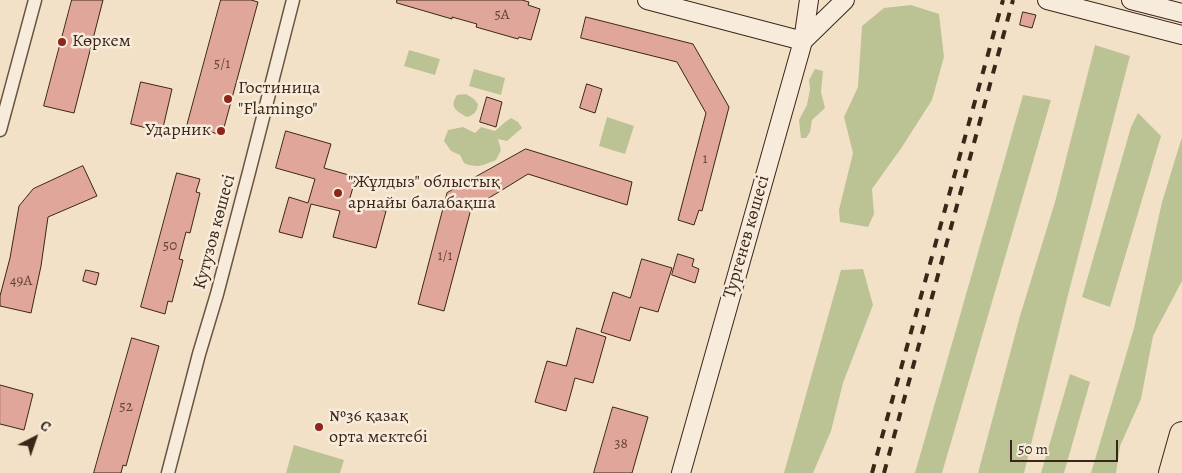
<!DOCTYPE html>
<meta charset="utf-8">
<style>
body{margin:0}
#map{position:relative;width:1182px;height:473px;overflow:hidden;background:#f3e1c7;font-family:Alegreya,serif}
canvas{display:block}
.north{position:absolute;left:10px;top:413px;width:50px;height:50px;-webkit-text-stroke:4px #f7ecdb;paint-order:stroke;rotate:41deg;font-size:14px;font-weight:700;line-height:20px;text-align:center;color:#3c2519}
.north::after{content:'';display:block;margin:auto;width:18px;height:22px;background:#3c2519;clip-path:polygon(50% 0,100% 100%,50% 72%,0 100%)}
.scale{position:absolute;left:1010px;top:440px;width:108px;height:22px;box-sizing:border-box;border:2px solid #3c2519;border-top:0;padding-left:6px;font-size:15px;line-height:18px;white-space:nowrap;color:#3c2519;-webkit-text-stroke:4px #f7ecdb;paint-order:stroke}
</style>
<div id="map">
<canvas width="1182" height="473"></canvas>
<div class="north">С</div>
<div class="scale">50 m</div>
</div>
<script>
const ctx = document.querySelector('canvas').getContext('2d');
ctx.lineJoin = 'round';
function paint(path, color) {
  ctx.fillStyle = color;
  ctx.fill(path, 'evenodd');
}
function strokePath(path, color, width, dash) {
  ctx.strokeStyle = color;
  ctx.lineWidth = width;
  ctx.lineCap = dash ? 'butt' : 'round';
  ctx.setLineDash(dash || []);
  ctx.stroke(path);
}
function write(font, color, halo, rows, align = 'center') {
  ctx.font = font + ' Alegreya,serif';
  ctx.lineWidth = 5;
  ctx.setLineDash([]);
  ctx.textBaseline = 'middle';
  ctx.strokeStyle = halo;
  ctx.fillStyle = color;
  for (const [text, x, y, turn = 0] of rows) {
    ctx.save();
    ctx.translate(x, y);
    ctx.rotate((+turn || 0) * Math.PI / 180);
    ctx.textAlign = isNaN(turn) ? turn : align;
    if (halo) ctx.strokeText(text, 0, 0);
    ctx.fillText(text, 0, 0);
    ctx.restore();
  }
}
paint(new Path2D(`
 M911,5L939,14L944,57L932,100L902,147L872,189L874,214L868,227L840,222L839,210L853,153L844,117L858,87L862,26L884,8Z
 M1095,45L1130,56L1069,291L1024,473H978L1020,316L1055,202Z
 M409,50L440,59L435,75L404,66Z
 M474,69L505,78L501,95L469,86Z
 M815,69L823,71L821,92L825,108L812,120L810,132L806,138H801L799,120L807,105L810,89L809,80Z
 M466,94L474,99L478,104C477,112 474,115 467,117C456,111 449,107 457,95Z
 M1023,95L1051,100L942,473H915Z
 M1138,113L1161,136L1110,307L1082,297L1131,127Z
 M607,117L634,126L625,154L599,146Z
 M511,118L518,122L522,128L507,141L498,139L501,150L496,160C483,165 478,169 464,163L460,155L451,151L444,141L448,130L463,127L475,133L481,127L495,131L504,123Z
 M1182,137V281L1153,336L1141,399L1120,446L1116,473H1091L1134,328L1162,202Z
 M863,269L873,305L843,383L831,431L813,473H784L841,270Z
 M1070,374L1090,382L1064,473H1041Z
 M294,445L344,460L340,473H286Z`), '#bbc395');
const building = new Path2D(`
 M72,0H103L74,113L44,106Z
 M221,0H251L258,2L222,135L187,126Z
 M397,0H522L529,2L528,5L540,9L531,40L519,37L518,39L476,27L477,24L452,17V19L397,3Z
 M1023,12L1036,15L1032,28L1020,25Z
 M586,17L693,44L729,107L702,211L699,210L694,225L678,220L706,113L677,62L581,38Z
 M141,82L172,89L162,132L131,124Z
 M587,84L602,89L595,113L580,108Z
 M487,97L502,102L496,127L480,122Z
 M286,131L331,144L324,168L356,177L349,201L386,211L376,248L333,237L340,211L311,204L302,238L279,232L289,197L308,203L315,179L276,168Z
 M526,149L632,182L627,205L528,174L471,209L444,311L418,304L447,193Z
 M83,166L97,196L48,217L41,266L31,313L0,306V296L10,258L19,206L33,189Z
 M177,173L200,179L196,192L200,193L190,233L186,232L179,259L183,260L172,302L168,301L165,314L141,307Z
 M678,254L694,259L692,266L699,269L695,283L672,275Z
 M642,259L672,268L658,312L640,307L630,341L601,332L613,292L630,298Z
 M86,270L99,273L96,285L83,281Z
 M577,328L606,337L593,383L575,378L566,411L535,402L547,361L566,366Z
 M132,338L159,346L126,466L123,465L121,473H94Z
 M0,385L33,394L24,430L0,424Z
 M613,407L648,417L632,473H594Z`);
paint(building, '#e1a69a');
strokePath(building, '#3c2519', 1);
const street = new Path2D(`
 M0,130L35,0
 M168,473L199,354L217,294L249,172L293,0`);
const secondary = new Path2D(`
 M647,0L803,41
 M1047,0L1182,35
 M1131,0L1182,13
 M803,41L845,0
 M681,473L803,41L809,0`);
const highway = new Path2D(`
 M1171,473L1182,434`);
strokePath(street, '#6a5444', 15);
strokePath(secondary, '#3c2519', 20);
strokePath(highway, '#3c2519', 26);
strokePath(street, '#f7ecdb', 12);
strokePath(secondary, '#f7ecdb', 18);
strokePath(highway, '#f3e1c7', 24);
strokePath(new Path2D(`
 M872,473L1003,0
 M884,473L1013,0`), '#3c2519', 4, [9, 9]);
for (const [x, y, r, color] of [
 [62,42,5,"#8f2418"],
 [228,99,5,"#8f2418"],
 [221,131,5,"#8f2418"],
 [338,193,5,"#8f2418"],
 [319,427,5,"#8f2418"]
]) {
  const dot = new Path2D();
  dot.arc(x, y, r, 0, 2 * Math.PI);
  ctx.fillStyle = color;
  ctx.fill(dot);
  strokePath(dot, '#f7ecdb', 2);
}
write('15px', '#654539', null, [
 ["5А",502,15],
 ["5/1",222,64],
 ["1",705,159],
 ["50",170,246],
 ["1/1",445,256],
 ["49A",21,281],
 ["52",126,407],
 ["38",621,444]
]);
write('18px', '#3c2519', '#f7ecdb', [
 ["Көркем",72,42],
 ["Гостиница",238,89],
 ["\"Flamingo\"",238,110],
 ["Ударник",211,131,"right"],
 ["\"Жұлдыз\" облыстық",348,183],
 ["арнайы балабақша",348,204],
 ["№36 қазақ",329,417],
 ["орта мектебі",329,438]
], 'left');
write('18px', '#3c2519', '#f7ecdb', [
 ["Кутузов көшесі",215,232,-75],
 ["Тургенев көшесі",747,237,-74]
]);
</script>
